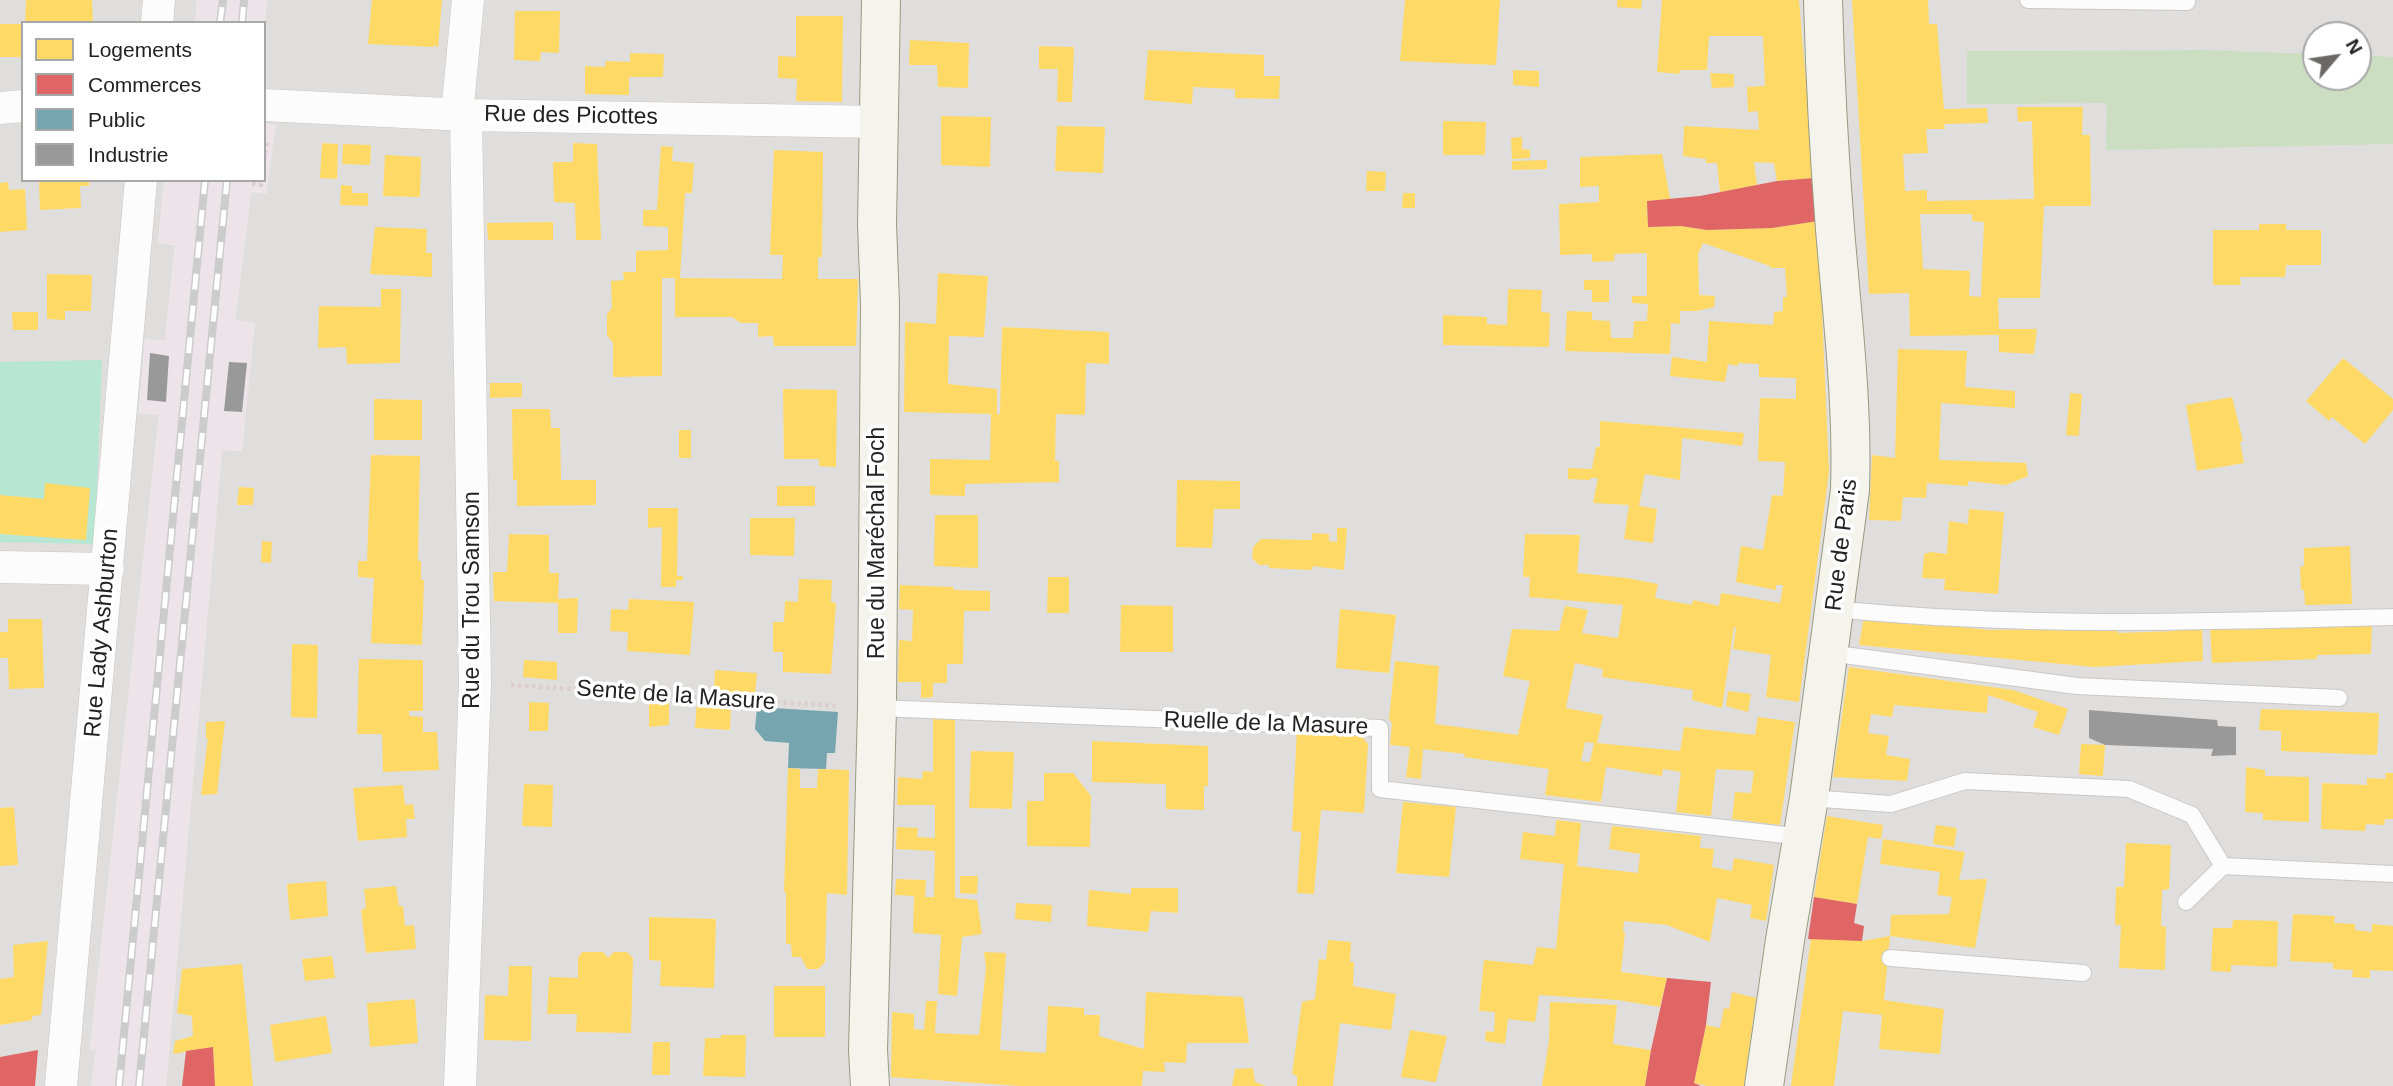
<!DOCTYPE html>
<meta charset="utf-8">
<style>
body{margin:0}
#map{position:relative;width:2393px;height:1086px;overflow:hidden;background:#f0eeeb;font-family:Arial,sans-serif}
canvas{display:block}
.legend{position:absolute;left:21px;top:21px;width:245px;height:161px;box-sizing:border-box;background:#fff;border:2px solid #a7a7a7;margin:0;padding:9px 12px;list-style:none;font-size:21px;color:#222}
.legend li{display:flex;align-items:center;gap:14px;height:35px}
.legend b{width:35px;border:2px solid #a7a7a7}
.north{position:absolute;left:2302px;top:21px;width:70px;height:70px;box-sizing:border-box;background:#fff;border:2px solid #a7a7a7;border-radius:50%;rotate:61deg;font-size:19px;font-weight:700;line-height:28px;text-align:center;color:#222}
.north::after{content:'';display:block;margin:auto;width:24px;height:32px;background:#6a6968;clip-path:polygon(50% 0,100% 100%,50% 72%,0 100%)}
</style>
<div id="map">
<canvas width="2393" height="1086"></canvas>
<ul class="legend">
<li><b style="height:19px;background:#ffd966"></b>Logements</li>
<li><b style="height:19px;background:#e06666"></b>Commerces</li>
<li><b style="height:19px;background:#76a5af"></b>Public</li>
<li><b style="height:19px;background:#999"></b>Industrie</li>
</ul>
<div class="north">N</div>
</div>
<script>
const ctx = document.querySelector('canvas').getContext('2d');
ctx.lineJoin = 'round';
function paint(path, color) {
  ctx.fillStyle = color;
  ctx.fill(path, 'evenodd');
}
function strokePath(path, color, width, dash) {
  ctx.strokeStyle = color;
  ctx.lineWidth = width;
  ctx.lineCap = dash ? 'butt' : 'round';
  ctx.setLineDash(dash || []);
  ctx.stroke(path);
}
function write(font, color, halo, rows, align = 'center') {
  ctx.font = font + ' Arial,sans-serif';
  ctx.lineWidth = 7;
  ctx.setLineDash([]);
  ctx.textBaseline = 'middle';
  ctx.strokeStyle = halo;
  ctx.fillStyle = color;
  for (const [text, x, y, turn = 0] of rows) {
    ctx.save();
    ctx.translate(x, y);
    ctx.rotate((+turn || 0) * Math.PI / 180);
    ctx.textAlign = isNaN(turn) ? turn : align;
    if (halo) ctx.strokeText(text, 0, 0);
    ctx.fillText(text, 0, 0);
    ctx.restore();
  }
}
paint(new Path2D(`
 M0,0H197L195,23H23V180H164L158,243L175,245L165,341L145,340L139,412L159,415L90,1048L96,1051L91,1086H0Z
 M267,0H2393V1086H166L222,450L242,451L254,323L235,321L251,192L266,194L275,125L264,124L266,75L264,73V29ZM2316,35H2358V77H2316Z`), '#dfdedc');
paint(new Path2D(`
 M197,0H267L264,29V23H195Z
 M264,124L276,125L266,194L251,192L235,320L255,323L242,451L222,450L166,1086H91L96,1051L90,1049L159,415L139,413L145,339L165,340L175,245L158,243L164,180H264Z`), '#ede4e9');
paint(new Path2D(`
 M2200,50L2316,54V77H2358V55L2393,57V144L2106,150L2107,103L1967,104V51Z`), '#cbdec1');
paint(new Path2D(`
 M102,360L95,544L0,542V362Z`), '#b7e6d2');
paint(new Path2D(`
 M1967,0H2196L2200,50L1967,51Z
 M1502,21L1601,29L1599,70L1501,64Z
 M2032,121L2034,199L1948,200L1944,124Z
 M2158,460L2172,534L2073,548L2074,473Z
 M2105,745L2213,749L2200,828L2192,815L2102,788Z
 M1717,898L1752,905L1747,953L1763,958L1758,987L1621,972L1632,922L1667,925L1710,941Z
 M1890,936L1975,947L2096,958L2090,1016L1944,1009L1884,1000Z
 M1843,1011L1882,1015L1875,1086H1834Z`), '#e0dfde');
paint(new Path2D(`
 M26,0H92L93,23H25Z
 M372,0H442L438,48L434,44V47L368,44Z
 M1405,0H1500L1496,65L1400,61Z
 M1617,0H1642L1641,9L1617,7Z
 M1662,0H1799L1814,178L1777,181L1774,163L1754,162L1757,185L1720,192L1717,163H1706V159L1683,156L1684,126L1759,130L1758,111L1748,112L1747,87L1765,86L1763,36H1709L1707,70H1680L1679,74L1657,72Z
 M1852,0H1928L1929,24H1937L1944,109L1987,108L1988,123L1944,124L1945,129H1926L1928,153L1903,154L1905,191L1927,190V201L2034,199L2032,121L2018,122L2017,107H2083L2082,135H2090L2091,206H2044L2040,298H1998L1999,329H2037L2034,354L1999,352V335L1910,336L1909,293L1869,294ZM1920,214H1972V221L1984,222L1981,297L1969,296L1970,271L1923,269Z
 M515,11H560L559,53L541,52L540,61L514,60Z
 M796,16H843L842,102L796,101L797,79L778,78V56L796,57Z
 M0,24H23V57H0Z
 M910,40L969,43L968,88L938,87L937,65H909Z
 M1039,46L1074,47L1072,102H1057L1058,69H1039Z
 M1148,50L1264,55V76H1280L1279,99L1235,98V89L1193,87L1192,104L1144,100Z
 M630,53L664,54L663,77H629V95L585,94V66L605,67L606,61L630,62Z
 M1513,70L1539,71V87L1513,85Z
 M1710,73L1734,74V87L1712,88Z
 M941,116L991,117L990,167L941,165Z
 M1443,121L1486,122L1485,155H1443Z
 M1057,126L1105,127L1103,173L1055,171Z
 M1522,137V149L1530,150V158L1512,159L1511,138Z
 M322,143L338,144L337,179L320,178Z
 M573,143L597,144L601,240H576L575,203L554,202L553,162H573Z
 M343,144L371,145L370,165L342,164Z
 M661,146L673,147L672,161L694,163L692,193H685L680,278L782,279L783,255H770L774,150L823,152L822,257H818V279H858L856,346H774L773,336L758,337V323H741L732,317H675V278H662V376L613,377V343L607,335V314L612,308L611,281L624,280L623,272H636V251L668,250V227L643,226V210H657Z
 M1662,154L1670,199L1647,201L1648,227L1681,226L1707,230L1772,228L1818,221L1829,472L1799,702L1766,697L1771,655L1733,649L1736,628L1734,627L1722,708L1692,700L1693,690L1602,677L1603,669L1575,663L1566,708L1603,715L1597,743L1680,751L1684,727L1755,735L1758,717L1795,722L1780,825L1732,819L1735,792L1751,793L1754,771L1716,769L1711,816L1676,812L1681,772L1663,769L1662,776L1606,767L1601,802L1545,795L1549,769L1464,757L1465,754L1423,749L1421,779L1406,777L1410,747L1390,745L1392,723L1389,719L1395,661L1439,666L1435,724L1518,735L1530,681L1503,676L1512,629L1559,631L1565,606L1588,610L1582,633L1618,638L1623,605L1529,597L1530,577H1523L1525,534L1580,535L1577,573L1627,578L1658,584L1655,598L1692,605L1693,600L1719,606L1721,593L1780,603L1783,585H1776V590L1736,582L1741,546L1763,550L1772,495L1783,496L1785,462L1758,461L1760,398L1796,399V378L1759,377V364L1738,363V366L1728,364L1725,382L1670,376L1672,357L1707,362L1709,321L1773,325L1774,312L1783,311V297H1787L1785,268H1770V266L1703,243L1698,254L1699,295L1715,296L1714,307L1697,311H1680V324L1671,323L1670,354L1565,351L1567,311L1592,312V320L1610,321L1611,338H1633L1634,321H1647L1648,304L1632,303V296H1647V253L1615,254L1614,261L1592,262V254L1560,255L1559,204L1599,202V186L1580,187V157ZM1585,742L1594,743L1590,762L1581,761Z
 M385,155L421,157L420,197L383,196Z
 M1547,160V169L1512,170V161Z
 M1367,171L1386,172L1385,191H1366Z
 M39,180H89V186H80L81,208L40,210Z
 M8,182L9,190L25,189L27,230L0,232V183Z
 M341,185L352,186V193H368V206L340,205Z
 M1403,193H1415V208H1402Z
 M553,222V240H488L487,223Z
 M2259,224H2286V230H2321V265H2286L2285,277H2240L2241,285H2213V230H2259Z
 M375,227L427,229L426,253H432V277L370,274Z
 M938,273L988,276L984,337L949,336L948,384L997,389V414H1000L1002,327L1109,332V364L1086,363L1085,415L1056,414L1055,461H1059V482L965,484V496L930,495V459L990,460L991,414L904,412L905,322L936,324Z
 M47,274L92,275L91,311H65V320L47,319Z
 M1584,280H1609V302H1592V290H1584Z
 M381,289H401L400,363L347,364L346,347L318,348L319,306L381,307Z
 M1508,289L1542,290L1541,312L1550,313L1549,347L1443,345V315L1487,317V324L1507,325Z
 M12,312H38V330H13Z
 M1898,349L1967,351L1965,387L2015,391V408L1941,403L1939,460L2026,463L2028,476L2006,485L1968,481V486L1927,483L1926,498L1903,497L1901,521L1869,520L1872,455L1895,458Z
 M2343,358L2393,399V410L2365,444L2332,417L2329,421L2306,401Z
 M490,383H522V397L490,398Z
 M783,389L837,390L836,467L819,466V459H784Z
 M2070,393L2082,394L2079,436L2066,435Z
 M2232,397L2243,441L2240,442L2244,463L2197,471L2186,405Z
 M374,399L422,400V440H374Z
 M512,409H550L551,428H560L561,480H596V505L517,506V480H513Z
 M1600,421L1744,433L1742,446L1682,438L1680,480L1645,474L1639,506L1657,509L1653,543L1624,539L1629,505L1593,503L1598,478H1590V480L1568,479V468L1592,469L1596,447H1600Z
 M679,430H691V458H679Z
 M371,455L420,456L418,561H421V580H424L422,645L371,643L374,578L358,577V561H367Z
 M1177,480L1240,481V509H1214L1212,548L1176,547Z
 M45,483L90,488L86,540L0,534V495L44,499Z
 M777,486H815V506H777Z
 M239,487L254,488L253,505H237Z
 M648,508H678L677,576H683V580H676V587H661L662,527L648,528Z
 M1969,509L2004,512L1998,594L1944,590L1945,579L1922,578L1924,554L1931,552L1947,554L1949,521L1968,524Z
 M935,515H978V568L934,566Z
 M750,518H795L794,556L750,555Z
 M1337,528H1347L1344,570L1313,566L1312,570L1269,568V565H1259L1252,558L1253,547L1261,539L1312,540V533L1329,534V541L1337,542Z
 M509,534L549,535V573H559L558,599L578,598L577,633H558V603L494,601L493,572H507Z
 M262,541L272,542L271,563L261,562Z
 M2350,546L2352,604L2305,605L2304,590H2301L2300,567L2304,566V548Z
 M1048,577H1069V613H1047Z
 M799,579L832,580L831,602L836,603L831,674L783,672V652H773V622H784L785,601L798,602Z
 M900,585L953,587L954,590L990,591V611H964L963,664H947V683H933V697L921,698V682H898L899,640L912,641L913,610L899,609Z
 M629,599L694,602L690,655L627,651L628,632L610,631L611,609L628,610Z
 M1121,605L1173,606V652H1120Z
 M1340,609L1396,615L1389,673L1336,668Z
 M1864,617L1989,630L2101,629L2117,630L2118,633L2175,631V627H2202L2203,661L2094,667L1859,645Z
 M8,619H42L44,688L9,689L8,658H0V632H8Z
 M2355,624H2372L2371,654L2317,655V659L2212,663L2210,627L2355,626Z
 M292,644L318,645L317,718L291,717Z
 M359,659L423,660V711H409V716L423,717V732H437L439,770L383,772L382,734H357Z
 M524,660L557,662V680L523,677Z
 M1849,667L2013,690L2068,709L2059,735L2033,727L2038,712L1988,695L1987,713L1894,705L1892,717L1871,714L1868,733L1889,736L1886,755L1910,759L1907,781L1833,777Z
 M715,670L757,673L755,694L714,691Z
 M1728,691L1751,694L1748,712L1726,706Z
 M649,700L669,701V725L649,727Z
 M529,702L549,703L548,731H529Z
 M697,703L731,705L730,730L695,728Z
 M2261,709L2379,713L2377,755L2281,751V731L2259,730Z
 M933,715L955,716V898L977,900L982,934L962,937L957,996L938,994L941,935L913,933L914,896L895,895L896,879L926,880L925,897H934L935,851L896,849L897,827L918,828L917,837L935,838V805H897L898,777L922,779L923,771L933,772Z
 M225,721L217,794L201,795L208,738L206,739V722Z
 M1297,728L1356,730L1368,744L1364,813L1321,810L1314,894L1297,893L1301,832L1292,831Z
 M1092,741L1208,746V786H1204V810L1166,809V784L1092,782Z
 M2081,744L2105,745L2103,776L2079,774Z
 M971,751L1014,752L1012,809L969,808Z
 M2246,767L2265,770V776L2309,777V822L2263,820V813L2245,812Z
 M788,768L800,769V788H817L818,769L849,770L847,895L827,893L825,962L818,969H807L801,957H792L791,944H786V892H784Z
 M1044,773H1073L1091,796L1090,847L1027,846V801H1044Z
 M2385,773H2393V819H2385L2384,825L2366,824L2365,831L2321,829L2322,783L2367,785V778L2386,779Z
 M524,784L553,785L552,827L522,826Z
 M403,785L405,805L413,804L415,819H406L407,837L358,841L353,788Z
 M1403,802L1456,807L1449,877L1396,873Z
 M14,807L18,865L0,866V808Z
 M1827,816L1883,825L1881,839L1868,837L1857,904L1814,897Z
 M1556,820L1581,823L1577,866L1638,873L1640,854L1609,849L1612,826L1701,836L1700,848L1714,849L1712,867L1732,871L1734,858L1774,865L1766,921L1750,918L1752,905L1717,898L1710,942L1667,925L1624,921L1623,932H1625L1621,972L1667,978L1660,1007L1618,1000L1539,995L1535,1022L1508,1019L1505,1044L1485,1041L1486,1031L1494,1032L1495,1012L1479,1011L1484,960L1533,965L1537,947L1556,949L1564,864L1520,859L1523,832L1555,836Z
 M1936,825L1957,828L1954,847L1933,844Z
 M1883,839L1965,852L1959,880L1987,879L1975,948L1890,936L1884,1000L1944,1009L1940,1054L1879,1049L1882,1015L1843,1011L1834,1086H1791L1811,938L1862,941L1890,936L1891,915L1949,914L1952,897L1937,895L1940,872L1880,864Z
 M2126,843L2171,845L2169,889L2162,890L2161,926L2166,927L2165,970L2119,968L2121,925H2115L2116,887H2124Z
 M960,876H978L977,894L960,893Z
 M326,881L328,916L290,920L287,884Z
 M396,886L399,906H403L405,926L414,925L416,949L366,953L361,910L366,908L364,889Z
 M1131,888H1178V913L1151,911L1148,932L1087,926L1089,890L1131,894Z
 M1016,903L1052,905L1051,922L1015,919Z
 M2293,914L2335,916L2334,923L2355,924V930L2372,932V924L2393,926V971L2370,970V978L2352,977L2353,970L2333,969V963L2290,961Z
 M649,917L716,919L714,988L660,986L661,961L649,960Z
 M2233,920L2278,921L2277,967L2231,965V972L2211,971L2213,928H2232Z
 M1328,940L1351,942L1350,962H1354L1353,986L1396,994L1391,1030L1340,1023L1333,1086H1297V1076L1292,1074L1302,1002L1315,999L1319,959L1326,960Z
 M48,941L41,1015L32,1016V1020L0,1025V979L14,977L13,945Z
 M582,952H603L608,958L614,952H627L633,958L631,1033L576,1032L577,1014H547L549,977L578,978V958Z
 M984,952L1006,953L1000,1050L1046,1053L1048,1006L1084,1008V1015H1100L1099,1036L1144,1049L1146,992L1243,997L1249,1043H1187L1186,1063L1164,1062L1165,1072L1143,1071L1142,1086H1020L891,1077L892,1012L914,1014V1029L924,1030L926,1001H937L935,1033L979,1035L986,967Z
 M332,956L335,978L305,981L302,959Z
 M242,964L253,1086H215L213,1047L173,1054L175,1041L193,1036L192,1016L177,1013L182,969Z
 M509,966H532L531,1041L484,1040L485,995L508,996Z
 M774,986H825V1037H774Z
 M1732,992L1756,998L1744,1086H1708L1694,1083L1706,1025L1720,1028L1724,1008L1729,1009Z
 M415,999L418,1043L370,1047L367,1003Z
 M1550,1002L1617,1005L1613,1044L1651,1050L1645,1086H1542L1549,1041Z
 M326,1016L332,1053L275,1062L270,1025Z
 M1410,1030L1447,1036L1436,1082L1401,1077Z
 M721,1035H746L745,1077L703,1076L705,1038H721Z
 M653,1042H670V1075H652Z
 M1253,1068L1255,1082L1266,1086H1232L1235,1069Z`), '#ffd966');
paint(new Path2D(`
 M1814,178L1818,221L1772,228L1707,230L1681,226L1648,227L1647,201L1700,196L1777,181Z
 M1814,897L1857,904L1854,923L1864,926L1862,941L1808,939Z
 M1667,978L1711,982L1706,1025L1694,1083L1701,1086H1645L1651,1050Z
 M213,1047L215,1086H182L186,1051Z
 M38,1050L35,1086H0V1057Z`), '#e06666');
paint(new Path2D(`
 M757,707L838,712L835,753H827L826,769L788,768L789,743L765,741L755,729Z`), '#76a5af');
paint(new Path2D(`
 M150,353L169,356L166,402L147,400Z
 M229,362L247,363L242,412L224,411Z
 M2089,710L2217,720L2218,726L2236,727V755L2211,756L2213,749L2105,745L2089,738Z`), '#999');
const lane = new Path2D(`
 M2028,0L2187,2
 M1835,609C2020,628 2207,622 2393,617
 M1829,653L2077,686L2339,698
 M877,708L1380,728V789L1803,837
 M1809,798L1891,804L1965,781L2129,789L2192,815L2223,866L2393,874
 M2186,902L2223,866
 M1890,958L2083,973`);
const street = new Path2D(`
 M157,23L159,0
 M264,105L466,115L879,122
 M0,108L23,106
 M457,114L468,0
 M0,567L108,569
 M61,1086L141,180
 M460,1086L475,683L466,115`);
const secondary = new Path2D(`
 M870,1086L868,1050L877,708L880,304L877,224L881,0
 M1764,1086L1785,940L1809,798L1850,490C1853,402 1842,316 1835,229C1829,153 1825,76 1823,0`);
strokePath(lane, '#c9c8c7', 18);
strokePath(street, '#c9c8c7', 33);
strokePath(secondary, '#999a82', 40);
strokePath(new Path2D(`
 M264,160L267,140
 M252,183L261,185L262,180
 M511,685L838,706`), '#dccecd', 4.5, [3.5, 3.5]);
strokePath(lane, '#fdfcfc', 16);
strokePath(street, '#fdfcfc', 32);
strokePath(secondary, '#f4f4ed', 38);
const rail = new Path2D(`
 M220,23L223,0
 M242,23L244,0
 M119,1086L205,180
 M139,1086L227,180`);
strokePath(rail, '#ccc', 8);
strokePath(rail, '#fff', 5, [16]);
write('23px', '#222', '#fff', [
 ["Rue des Picottes",571,116,1],
 ["Rue du Maréchal Foch",878,543,-90],
 ["Rue de Paris",1842,545,-83],
 ["Rue du Trou Samson",473,600,-90],
 ["Rue Lady Ashburton",102,633,-85],
 ["Sente de la Masure",676,696,4],
 ["Ruelle de la Masure",1266,724,2]
]);
</script>
